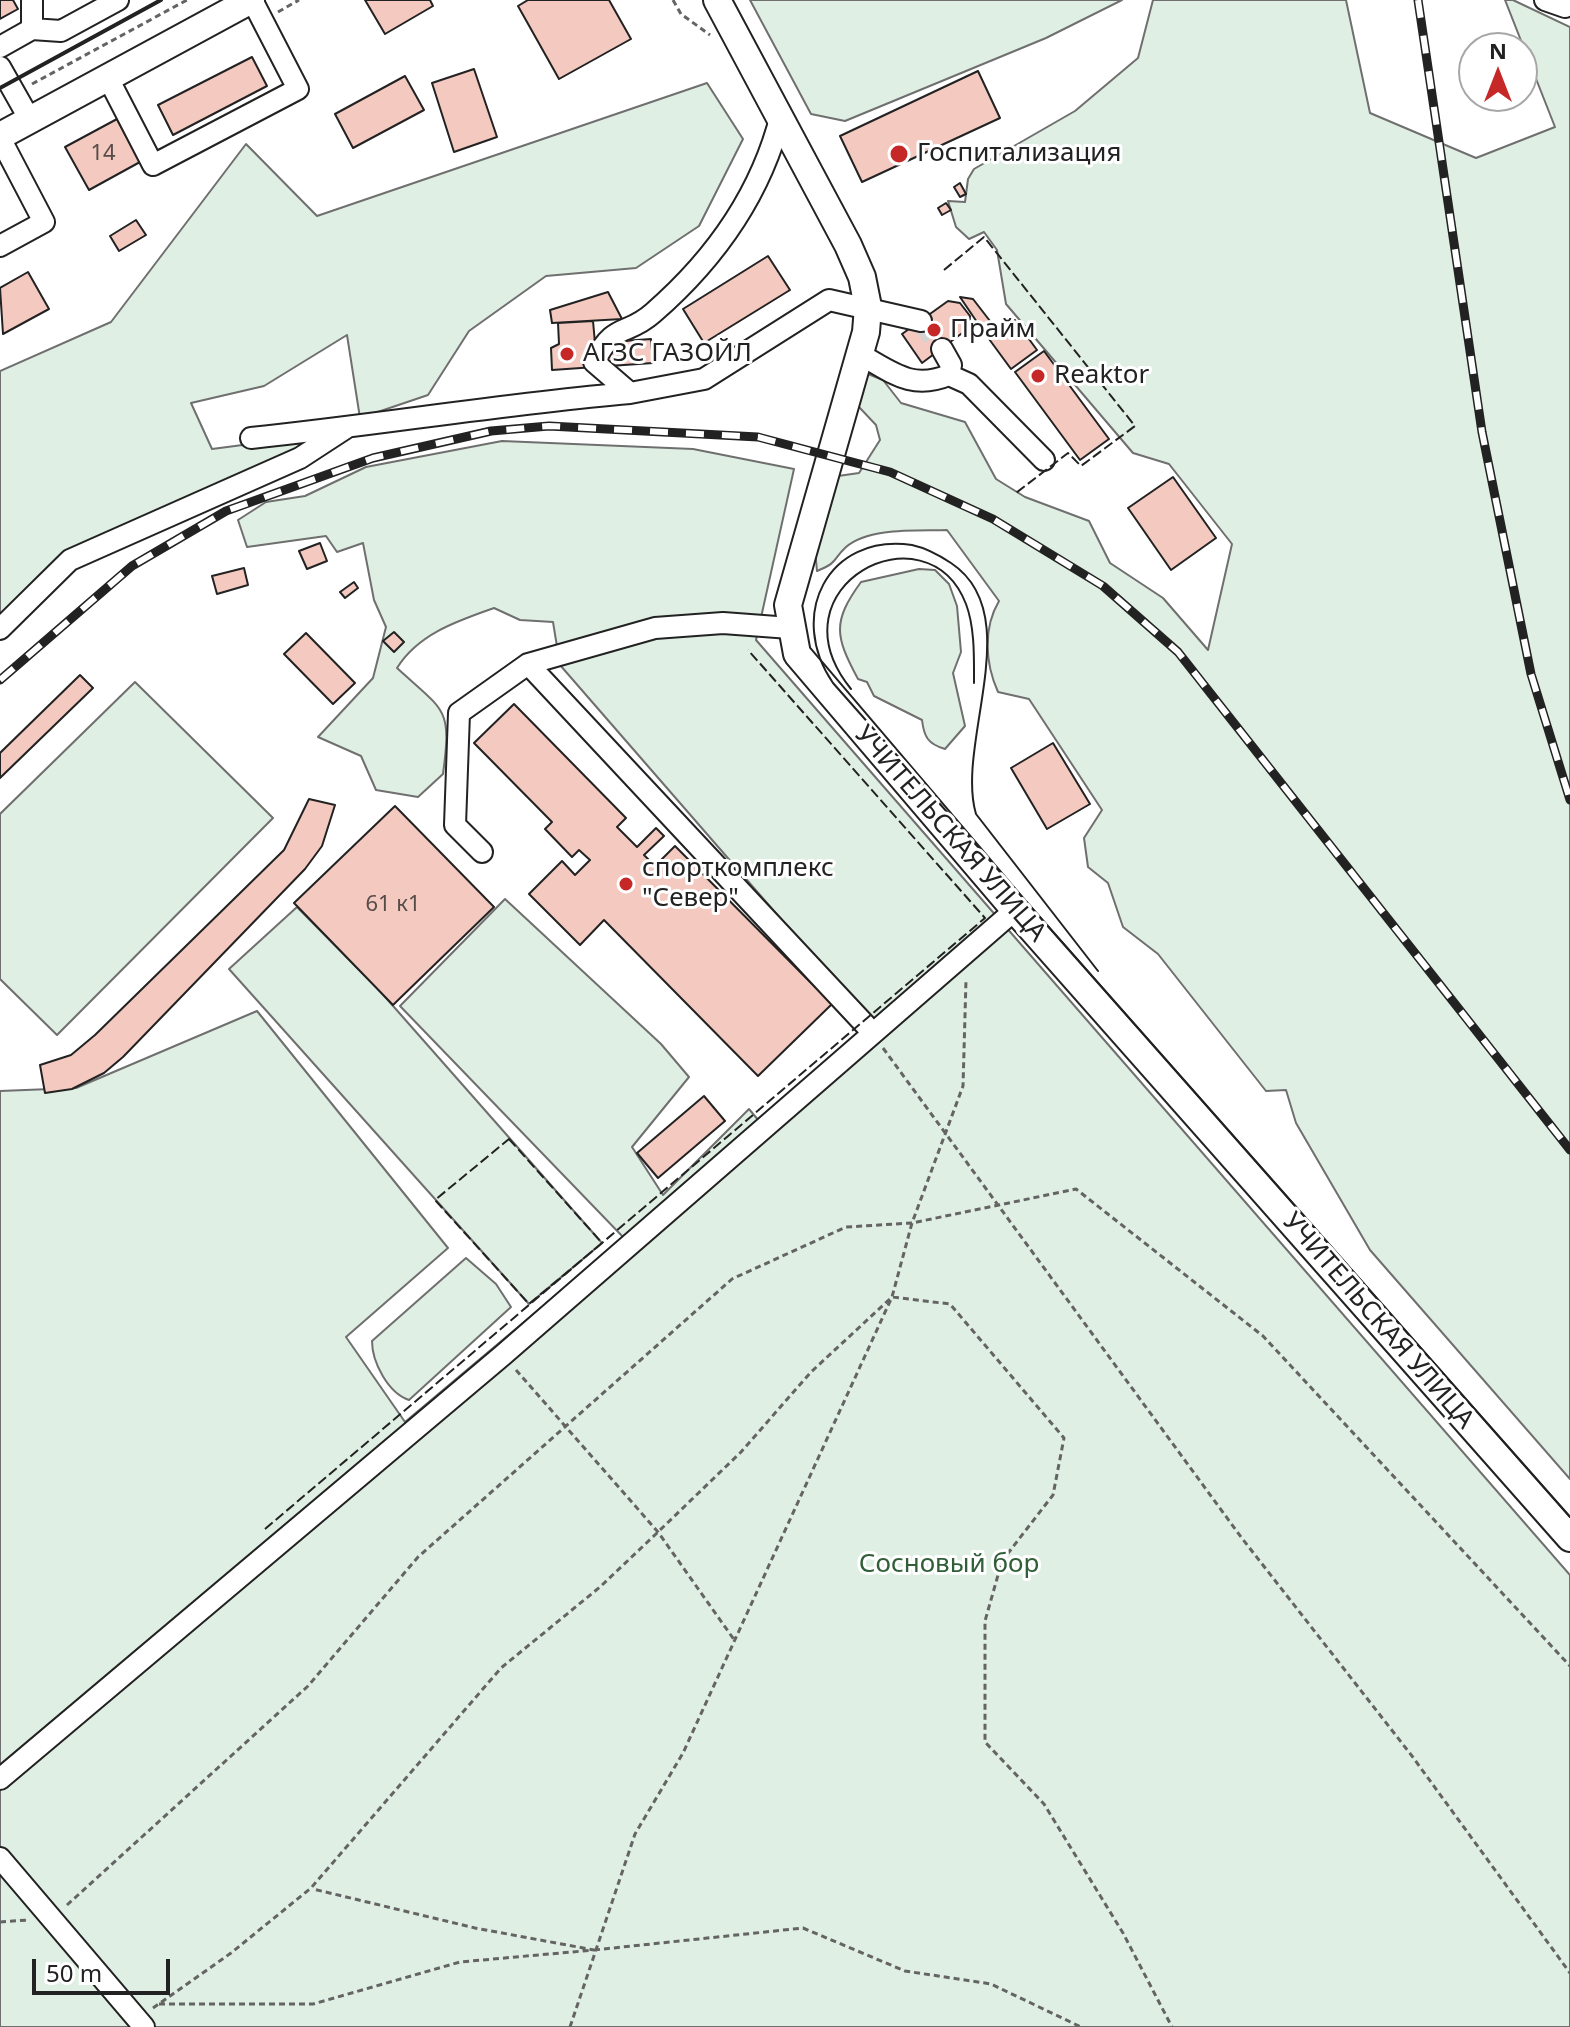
<!DOCTYPE html>
<meta charset="utf-8">
<style>
body{margin:0}
#map{position:relative;width:1570px;height:2027px;overflow:hidden;background:#fff;font-family:"Noto Sans",sans-serif}
canvas{display:block}
.north{position:absolute;left:1458px;top:32px;width:80px;height:80px;box-sizing:border-box;background:#fff;border:2px solid #a7a7a7;border-radius:50%;rotate:0deg;font-size:22px;font-weight:700;line-height:32px;text-align:center;color:#222}
.north::after{content:'';display:block;margin:auto;width:28px;height:36px;background:#c62828;clip-path:polygon(50% 0,100% 100%,50% 72%,0 100%)}
.scale{position:absolute;left:32px;top:1959px;width:138px;height:36px;box-sizing:border-box;border:4px solid #222;border-top:0;padding-left:10px;font-size:24px;line-height:28px;white-space:nowrap;color:#222;-webkit-text-stroke:6px #fff;paint-order:stroke}
</style>
<div id="map">
<canvas width="1570" height="2027"></canvas>
<div class="north">N</div>
<div class="scale">50 m</div>
</div>
<script>
const ctx = document.querySelector('canvas').getContext('2d');
ctx.lineJoin = 'round';
function paint(path, color) {
  ctx.fillStyle = color;
  ctx.fill(path, 'evenodd');
}
function strokePath(path, color, width, dash) {
  ctx.strokeStyle = color;
  ctx.lineWidth = width;
  ctx.lineCap = dash ? 'butt' : 'round';
  ctx.setLineDash(dash || []);
  ctx.stroke(path);
}
function write(font, color, halo, rows, align = 'center') {
  ctx.font = font + ' "Noto Sans",sans-serif';
  ctx.lineWidth = 6;
  ctx.setLineDash([]);
  ctx.textBaseline = 'middle';
  ctx.strokeStyle = halo;
  ctx.fillStyle = color;
  for (const [text, x, y, turn = 0] of rows) {
    ctx.save();
    ctx.translate(x, y);
    ctx.rotate((+turn || 0) * Math.PI / 180);
    ctx.textAlign = isNaN(turn) ? turn : align;
    if (halo) ctx.strokeText(text, 0, 0);
    ctx.fillText(text, 0, 0);
    ctx.restore();
  }
}
const green = new Path2D(`
 M750,0H1122L1046,38L845,121L811,114Z
 M1153,0H1346L1370,113L1476,158L1555,127L1505,0H1513L1570,27V1479L1370,1250L1296,1123L1286,1090L1266,1091L1158,954L1123,927L1108,883L1088,867L1084,838L1102,810L1029,699L998,692C985,663 983,628 999,601L947,530C918,531 869,527 846,547C832,560 839,562 817,571L815,549L838,476L859,473L880,440L876,425L859,407L855,381L863,372L883,380L901,403L965,422L996,479L1025,497L1089,521L1110,563L1163,598L1208,650L1232,544L1169,464L1133,453L1006,304L997,250L984,232L969,239L956,227L948,201L965,202L968,179L974,169L1075,111L1138,58Z
 M707,83L743,139L699,226L636,268L546,276L469,331L428,395L360,418L347,335L264,386L191,403L212,449L319,435L314,458L66,569L0,640V371L111,322L246,144L317,216Z
 M502,441L693,449L794,469L756,640L1570,1575V2027H0V1091L76,1088L257,1011L448,1248L346,1337L405,1422L624,1238L400,1006L505,899L661,1044L689,1077L632,1147L663,1195L749,1109L759,1121L873,1025L560,665L553,622L520,620L494,608C457,621 418,634 397,668C445,712 452,707 443,774L418,797L376,790L361,756L318,737L373,678L386,627L374,600L363,543L337,552L326,536L247,547L238,520L266,502L305,496L366,467Z
 M919,569L935,570L949,584L957,606L961,652L953,673L965,726L945,749C928,744 924,737 922,720L874,696L867,682L858,679C835,636 832,622 861,582Z
 M135,682L273,818L57,1035L0,979V814Z
 M297,907L379,990L602,1243L529,1304L229,969Z
 M466,1258L496,1284L511,1307L409,1400C388,1393 372,1362 372,1341Z`);
paint(green, '#e0efe3');
strokePath(green, '#6f6f6f', 2);
const building = new Path2D(`
 M0,0H13L18,9L0,19Z
 M365,0H430L433,6L385,34Z
 M528,0H609L631,39L559,79L518,6Z
 M252,57L267,86L173,135L158,105Z
 M474,69L497,137L454,152L432,83Z
 M978,71L1000,118L862,182L840,136Z
 M405,76L424,110L353,148L335,114Z
 M117,119L140,162L89,190L65,147Z
 M960,183L966,194L960,197L954,187Z
 M946,203L951,210L942,215L938,208Z
 M136,220L146,235L119,251L110,236Z
 M768,256L790,290L704,343L683,309Z
 M28,272L49,309L3,334L0,288Z
 M608,292L622,319L552,323L550,310Z
 M960,297L973,299L990,321L981,328Z
 M948,301L960,303L970,316L969,328L922,363L902,334Z
 M1015,320L1037,350L1011,369L989,339Z
 M593,321L595,343L651,339L653,363L552,370L551,348L559,344L558,323Z
 M1044,351L1109,439L1080,460L1015,372Z
 M1173,477L1216,538L1171,570L1128,508Z
 M320,543L327,561L307,569L299,551Z
 M244,568L248,585L217,594L212,576Z
 M354,582L358,588L345,598L340,592Z
 M394,632L404,642L394,652L383,641Z
 M306,633L355,683L333,704L284,654Z
 M80,675L93,688L0,778V753Z
 M514,704L626,818L617,827L637,847L656,828L664,836L644,855L655,866L675,846L832,1004L758,1076L604,920L580,945L529,894L562,861L575,875L590,860L579,850L572,857L545,829L552,822L474,743Z
 M1053,743L1090,804L1047,829L1011,768Z
 M309,799L335,805L322,846L305,869L123,1057L104,1073L72,1089L45,1093L40,1065L71,1055L95,1035L284,850Z
 M395,806L494,907L393,1005L294,903Z
 M704,1096L725,1121L658,1178L637,1153Z`);
paint(building, '#f3c9c0');
strokePath(building, '#222', 2);
strokePath(new Path2D(`
 M921,321L942,349`), '#d3d3d3', 20, [20, 10]);
const minor = new Path2D(`
 M1545,0L1565,7L1570,4
 M32,29L61,31L118,0
 M0,47L32,29V0
 M0,67L30,120
 M108,78L153,165L298,89L252,0
 M781,115C761,194 714,260 653,313C626,337 615,321 594,362L630,393L704,379L829,300L921,321
 M0,138L44,222L0,246
 M861,355C893,373 912,390 949,375L951,365L942,349
 M949,375L969,384L1044,460
 M251,438C377,425 503,404 630,393
 M0,629L70,560L300,458L346,428
 M528,664L872,1032
 M482,852L455,825L459,713L528,664L655,628L723,623L790,628
 M0,1779L503,1355L1015,910
 M0,1858L144,2027`);
const major = new Path2D(`
 M717,0L848,245L862,277L868,307L866,332L788,605L797,654L1015,910L1570,1538
 M0,136L251,0`);
strokePath(minor, '#222', 24);
strokePath(major, '#222', 30);
strokePath(new Path2D(`
 M673,0L681,14L710,35
 M278,12L299,0
 M32,84L187,0
 M883,1048L1241,1537L1412,1756L1570,1973
 M516,1370L658,1532L735,1641
 M67,1905L308,1686L418,1557L732,1279L846,1227L912,1223L1076,1189L1263,1336L1570,1666
 M0,1922L28,1920
 M594,1950L803,1928L905,1971L991,1984L1081,2027
 M159,2004H313L460,1962L594,1950L475,1928L313,1889
 M153,2008L231,1953L311,1888L501,1668L600,1587L658,1532L741,1452L811,1372L892,1297L950,1304L1064,1438L1053,1495L1002,1561L985,1621V1742L1044,1804L1123,1933L1172,2027
 M570,2027L635,1834L683,1753L892,1297L912,1223L963,1086L966,980`), '#646464', 3, [6, 4]);
strokePath(minor, '#fff', 20);
strokePath(major, '#fff', 26);
strokePath(new Path2D(`
 M851,689C768,586 927,504 966,604C975,628 974,658 974,683
 M1098,971L976,814C955,743 1028,614 951,563C939,555 926,548 912,545C827,533 787,616 833,683L1570,1517`), '#222', 2);
const rail = new Path2D(`
 M1418,0L1482,432L1531,674L1570,800
 M0,680L132,566L226,511L373,458L491,431L549,426L758,437L890,472L993,519L1103,586L1178,652L1570,1150`);
strokePath(rail, '#222', 9);
strokePath(rail, '#fff', 6, [18]);
strokePath(new Path2D(`
 M944,270L984,237L1135,426L1081,466L1068,453L1016,493
 M509,1139L602,1243L529,1304L435,1200Z
 M265,1529L985,918L748,650`), '#222', 2, [10, 4]);
strokePath(new Path2D(`
 M0,88L161,0`), '#222', 4);
for (const [x, y, r, color] of [
 [899,154,10,"#c62828"],
 [934,330,8,"#c62828"],
 [567,354,8,"#c62828"],
 [1038,376,8,"#c62828"],
 [626,884,8,"#c62828"]
]) {
  const dot = new Path2D();
  dot.arc(x, y, r, 0, 2 * Math.PI);
  ctx.fillStyle = color;
  ctx.fill(dot);
  strokePath(dot, '#fff', 3);
}
write('22px', '#564c4a', null, [
 ["14",103,154],
 ["61 к1",393,905]
]);
write('26px', '#222', '#fff', [
 ["Госпитализация",917,154],
 ["Прайм",950,330],
 ["АГЗС ГАЗОЙЛ",583,354],
 ["Reaktor",1054,376],
 ["спорткомплекс",642,869],
 ["\"Север\"",642,899]
], 'left');
write('26px', '#222', '#fff', [
 ["УЧИТЕЛЬСКАЯ УЛИЦА",950,834,49],
 ["УЧИТЕЛЬСКАЯ УЛИЦА",1378,1321,49]
]);
write('26px', '#2f5e38', '#fff', [
 ["Сосновый бор",949,1565]
]);
</script>
